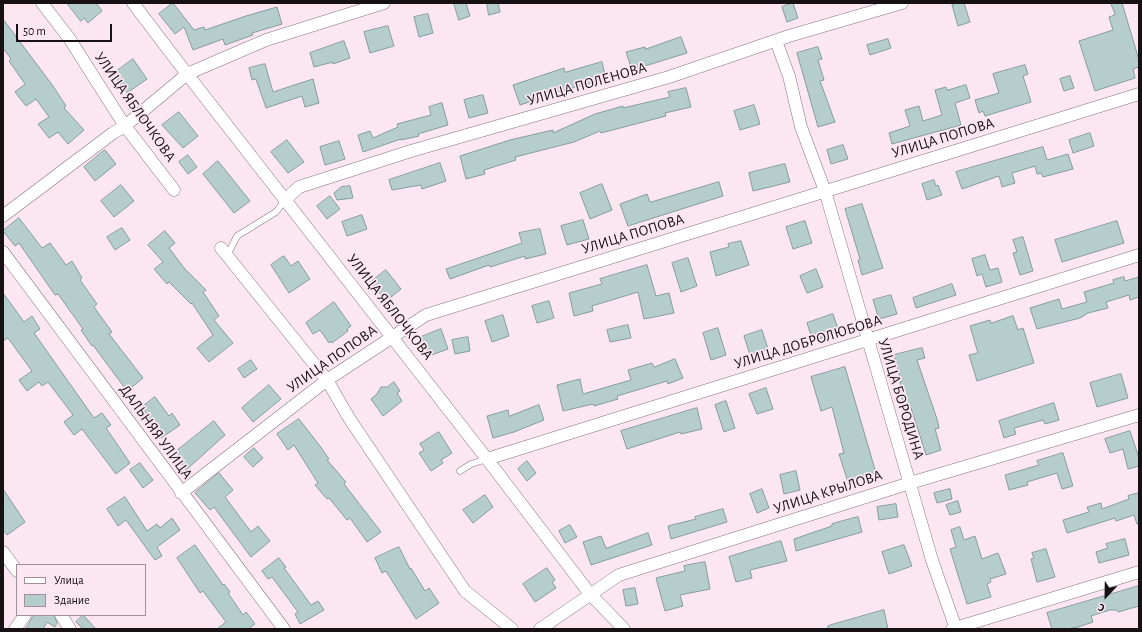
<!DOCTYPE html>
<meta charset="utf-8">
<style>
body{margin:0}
#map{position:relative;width:1142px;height:632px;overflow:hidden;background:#fbe6f1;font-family:"Alegreya Sans",sans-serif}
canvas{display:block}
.frame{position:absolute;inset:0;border:4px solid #171114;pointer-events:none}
.legend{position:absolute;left:16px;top:564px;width:130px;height:52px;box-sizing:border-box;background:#fbe6f1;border:1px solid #a09199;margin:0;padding:5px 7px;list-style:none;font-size:12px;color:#171114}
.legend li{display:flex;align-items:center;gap:8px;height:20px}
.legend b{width:20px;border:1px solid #a09199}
.north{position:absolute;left:1086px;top:576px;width:40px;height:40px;-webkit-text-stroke:3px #fbe6f1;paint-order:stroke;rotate:202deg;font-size:11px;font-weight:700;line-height:16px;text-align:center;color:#171114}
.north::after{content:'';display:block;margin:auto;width:14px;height:18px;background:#171114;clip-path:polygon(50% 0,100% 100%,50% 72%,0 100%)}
.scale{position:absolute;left:16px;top:24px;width:96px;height:18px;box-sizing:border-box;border:2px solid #171114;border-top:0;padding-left:5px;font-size:12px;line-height:14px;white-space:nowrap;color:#171114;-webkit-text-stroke:3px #fbe6f1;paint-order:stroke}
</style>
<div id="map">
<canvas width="1142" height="632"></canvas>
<div class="frame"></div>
<ul class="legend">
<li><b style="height:5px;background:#fff"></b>Улица</li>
<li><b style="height:11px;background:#b5cecd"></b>Здание</li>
</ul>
<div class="north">С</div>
<div class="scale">50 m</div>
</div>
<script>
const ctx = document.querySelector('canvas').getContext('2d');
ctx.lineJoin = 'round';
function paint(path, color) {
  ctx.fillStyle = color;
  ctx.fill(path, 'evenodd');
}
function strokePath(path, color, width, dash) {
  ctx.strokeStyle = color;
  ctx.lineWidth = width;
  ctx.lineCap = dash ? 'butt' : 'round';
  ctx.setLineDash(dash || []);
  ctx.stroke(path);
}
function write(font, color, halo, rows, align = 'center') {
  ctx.font = font + ' "Alegreya Sans",sans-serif';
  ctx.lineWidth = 3.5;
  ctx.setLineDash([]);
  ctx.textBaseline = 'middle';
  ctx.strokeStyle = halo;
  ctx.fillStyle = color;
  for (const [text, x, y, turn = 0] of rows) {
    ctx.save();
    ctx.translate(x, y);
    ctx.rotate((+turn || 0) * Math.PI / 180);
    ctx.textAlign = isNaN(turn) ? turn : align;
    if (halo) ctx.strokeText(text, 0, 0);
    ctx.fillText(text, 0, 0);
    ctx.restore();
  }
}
const building = new Path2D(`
 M67,3H96L102,11L88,23L84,18L81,21Z
 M173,3L194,30L204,27L205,30L246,16L277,7L282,24L252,33L253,35L225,45L223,39L193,50L184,27L175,34L159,14Z
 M454,3H466L470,16L459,20Z
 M487,3H498L500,12L489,15Z
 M793,3L798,18L787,22L782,7Z
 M957,3H964L970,22L958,26L952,5Z
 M1111,3H1122L1139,60V67L1133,69L1135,78L1095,91L1079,41L1113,30L1109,17L1115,15Z
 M428,14L433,33L419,37L414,17Z
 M3,19L53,86L66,106L64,108L84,130L68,144L58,132L49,138L38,124L49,117L36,99L26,106L15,92L25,84L9,61L11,59L3,48Z
 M388,26L394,46L370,53L364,32Z
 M681,37L687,53L632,70L626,52L645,47V49Z
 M888,39L891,48L870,55L867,45Z
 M344,41L350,58L333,64V62L314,67L310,53Z
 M818,47L822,59L818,60L824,80L820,81L835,122L818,127L797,53Z
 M133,59L147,79L127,93L113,74Z
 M602,62L606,79L543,96L544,97L520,105L513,85L564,68L565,72Z
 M265,64L273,92L313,79L319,103L305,107L302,96L266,108L256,79L252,80L249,68Z
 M1025,65L1028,74L1023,76L1031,102L985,116L983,111L979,113L975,100L999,93L993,74Z
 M1070,76L1074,88L1064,91L1060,79Z
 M966,85L970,98L955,103L961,125L892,144L889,133L910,126L905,110L919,106L923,121L942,115L935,90L946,87L947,90Z
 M686,88L691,107L665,113L666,116L601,133L600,131L574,142L515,157L516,160L484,170L485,174L466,179L460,156L510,140L553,130V133L595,114L623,106V108L670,97L668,92Z
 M483,95L488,113L469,118L464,100Z
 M442,103L448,125L418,134L419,136L401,140V139L363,152L358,135L370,131L373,138L398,127L397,124L431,115L429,107Z
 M754,105L760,124L740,130L734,111Z
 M179,112L198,136L183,148L162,125Z
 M1090,133L1094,146L1073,153L1069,140Z
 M287,140L304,162L288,173L271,152Z
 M339,141L345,159L325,165L320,147Z
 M843,145L848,159L831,164L827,150Z
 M1043,147L1047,160L1068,154L1073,169L1043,177L1041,173L1037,174L1035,166L1012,173L1015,183L1002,187L999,176L962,189L956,172Z
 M105,150L116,164L95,181L84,167Z
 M188,155L197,167L188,174L179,162Z
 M218,161L250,201L234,213L203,174Z
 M440,163L446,181L422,189L421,185L392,190L389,180Z
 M785,164L790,182L753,191L749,173Z
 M934,180L936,186L938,185L942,195L927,200L922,184Z
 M719,182L723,196L628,226L620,204L647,194L650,202Z
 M602,184L612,210L590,219L580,193Z
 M121,185L134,201L114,217L101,201Z
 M350,186L353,198L337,200L334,193L341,187Z
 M330,196L340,209L327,219L317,206Z
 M862,204L883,268L862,275L858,260L860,259L845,209Z
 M362,215L367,229L347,236L342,222Z
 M19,218L42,248L50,243L66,265L72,261L82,278L80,280L97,304L94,307L112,332L109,334L143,378L127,391L93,345L92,346L81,330L83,329L58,294L55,295L19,243L15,246L3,231Z
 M583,220L589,239L567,245L561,226Z
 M805,221L812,243L793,249L786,227Z
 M1117,221L1124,243L1062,262L1055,240Z
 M122,228L130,240L115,250L107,237Z
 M540,229L546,254L525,259V256L490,267L489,265L450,279L446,269L522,243L519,233Z
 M165,231L175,243L169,248L185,269L206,290L203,292L219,316L214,320L233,343L209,362L197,348L213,335L192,303L191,304L169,282L167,284L154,269L163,262L148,245Z
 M1023,237L1033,271L1020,275L1013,253L1017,252L1013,240Z
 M741,241L749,265L716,276L710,252L729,247L728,244Z
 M985,255L990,270L998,268L1002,282L986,287L982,274L977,276L972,259Z
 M284,256L291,266L298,261L310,279L289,293L271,265Z
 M688,258L697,286L681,292L672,263Z
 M647,265L656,296L669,293L674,313L644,319L638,292L592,306L593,311L574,316L569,293L602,284L600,279Z
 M816,269L823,287L807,293L800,276Z
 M386,270L401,289L386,301L371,282Z
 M1124,277L1125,281L1139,277V297L1130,300L1129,295L1106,302L1108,308L1088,313L1080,318L1037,329L1030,308L1059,299L1062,309L1087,302L1084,292L1114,283L1113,280Z
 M952,284L956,295L916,308L913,298Z
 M3,293L24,322L32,316L40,329L34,333L94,418L102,413L111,425L106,428L130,463L116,474L82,429L74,435L64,422L73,415L48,382L42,386L39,382L27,391L19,380L32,371L8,338L3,341Z
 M891,295L897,314L879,319L873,300Z
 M549,301L554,318L537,323L532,306Z
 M334,302L351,326L347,329L348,331L332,343L331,341L329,343L320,330L313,334L306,323Z
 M833,314L839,332L813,341L807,323Z
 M503,315L509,336L492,342L485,321Z
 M1013,316L1018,330L1023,328L1034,363L977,381L969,355L978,353L970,326L990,320L991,323Z
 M628,325L631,338L610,342L607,330Z
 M718,328L726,355L711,360L703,333Z
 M441,329L448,349L429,356L421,337Z
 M762,330L768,349L750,355L744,336Z
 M468,337L470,351L455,354L452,340Z
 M922,348L925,358L917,360L937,419L939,428L935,429L941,450L926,455L911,408L906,409L899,391L902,390L900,382H901L894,355Z
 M675,359L683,378L668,384L667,381L617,396L618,399L594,406L593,404L563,411L557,385L580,379L583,394L631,380L628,370L652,363L654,367Z
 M251,360L257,369L244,378L238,369Z
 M845,367L876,473L848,482L839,454L844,453L832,407L821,411L811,377Z
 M1121,374L1128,398L1097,407L1090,383Z
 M394,382L400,391L397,393L402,401L383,416L371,399L377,394L381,387H387Z
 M269,385L281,399L253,422L242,408Z
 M766,388L773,409L757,414L749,394Z
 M155,397L169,416L172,413L180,425L161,438L142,407Z
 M726,401L735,428L724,432L715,405Z
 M1054,403L1059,420L1045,424L1043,420L1014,428L1016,434L1004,438L999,421Z
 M539,405L544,420L514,432L493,438L487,416L508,410L509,416Z
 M697,408L702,429L681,434L680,432L627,449L621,431Z
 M299,419L320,446L329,459L327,460L346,482L344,484L381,532L367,542L350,518L347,520L329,498L327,499L315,485L318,483L294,445L288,450L277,434Z
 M214,421L225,435L186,470L173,454Z
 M1130,431L1139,458V466L1128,469L1123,449L1110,453L1105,439Z
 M439,432L452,453L441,460L443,463L431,471L419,453L424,450L420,444Z
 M254,448L263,458L253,467L244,457Z
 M1063,453L1073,486L1062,489L1057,473L1027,482L1028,485L1009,490L1005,475L1039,465L1037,461Z
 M527,461L536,473L527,481L518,469Z
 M140,463L153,480L143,488L130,470Z
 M796,471L800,490L784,494L780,475Z
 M219,473L233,490L225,497L251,532L258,526L270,541L251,557L214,507L210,510L195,493Z
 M3,489L25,522L7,535L3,530Z
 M762,489L769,508L757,513L750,494Z
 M950,489L952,499L937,503L934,493Z
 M1139,493V524H1137L1134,515L1116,521L1115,518L1067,533L1063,520L1089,512L1087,507L1101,503L1102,509L1129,499L1128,496Z
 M485,495L493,507L473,523L463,510Z
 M125,497L147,531L157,524L160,528L172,518L180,530L157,547L162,556L155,560L126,520L118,526L107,509Z
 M958,501L961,512L950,515L946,505Z
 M896,504L898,517L879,520L877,507Z
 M723,509L727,522L671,539L668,526L696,519L695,517Z
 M858,517L862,532L796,551L794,539L832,526V524Z
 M570,525L577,537L565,543L559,531Z
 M960,527L964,540L975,536L982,559L998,553L1006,574L990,579L991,582L987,584L991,597L967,604L950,549L956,547L951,530Z
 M648,533L652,545L591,565L583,542L601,536L606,548Z
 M1125,539L1129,555L1099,563L1096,552L1108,548L1106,544Z
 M781,541L787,561L750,570L752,578L736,582L729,557Z
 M195,545L223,585L224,584L230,592L228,593L243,615L246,612L255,624L248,629H217L226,622L203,591L200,593L177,558Z
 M904,545L912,566L889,574L882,552Z
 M399,547L410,569L411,568L425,591L429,588L439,603L416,619L386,571L382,573L375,558Z
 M1046,549L1055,577L1037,582L1031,559L1034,558L1032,553Z
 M279,558L286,567L284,568L311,605L318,601L324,610L300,624L295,614L298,612L272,577L268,579L262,571Z
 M705,562L710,589L680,595L683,606L665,611L656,578L685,571L684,566Z
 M547,568L555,580L552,582L556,588L535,602L523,584Z
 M1139,586V606L1118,612L1117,610H1110L1091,616L1093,622L1078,627L1067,629H1052L1047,613Z
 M635,588L638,604L626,606L623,590Z
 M884,610L888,629H828V626Z
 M34,615H54L57,623L55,627L47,622L43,629H26Z
 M83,615L96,629H83L76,622Z`);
paint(building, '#b5cecd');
strokePath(building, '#859d9c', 1);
const lane = new Path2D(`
 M227,256L237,236L276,212L285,200
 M460,471L471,464L487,459`);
const street = new Path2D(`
 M42,3L69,38L125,126L174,190
 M133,3L187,74L487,459L590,594L624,629
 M776,41L789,76L801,127L825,191L932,560L956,629
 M285,200L299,187L411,151L669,77L789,36L902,3
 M3,216L113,133L125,126L187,74L266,40L384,3
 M221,248L327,380L349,418L465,591L512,629
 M3,252L284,629
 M487,459L1139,255
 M181,493L327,380L426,315L1139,94
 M3,552L17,571
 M61,615L70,629
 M15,629L25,615
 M540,629L619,575L910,483L1139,415
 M952,629L1139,572`);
strokePath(lane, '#86747e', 7);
strokePath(street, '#86747e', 13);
strokePath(lane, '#fff', 6);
strokePath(street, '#fff', 12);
write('15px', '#171114', '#fbe6f1', [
 ["УЛИЦА ПОЛЕНОВА",587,84,-16],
 ["УЛИЦА ЯБЛОЧКОВА",135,107,55],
 ["УЛИЦА ПОПОВА",943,138,-17],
 ["УЛИЦА ПОПОВА",633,234,-17],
 ["УЛИЦА ЯБЛОЧКОВА",390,307,52],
 ["УЛИЦА ДОБРОЛЮБОВА",808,342,-17],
 ["УЛИЦА ПОПОВА",332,359,-35],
 ["УЛИЦА БОРОДИНА",901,399,73],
 ["ДАЛЬНЯЯ УЛИЦА",156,432,54],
 ["УЛИЦА КРЫЛОВА",828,492,-18]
]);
</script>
